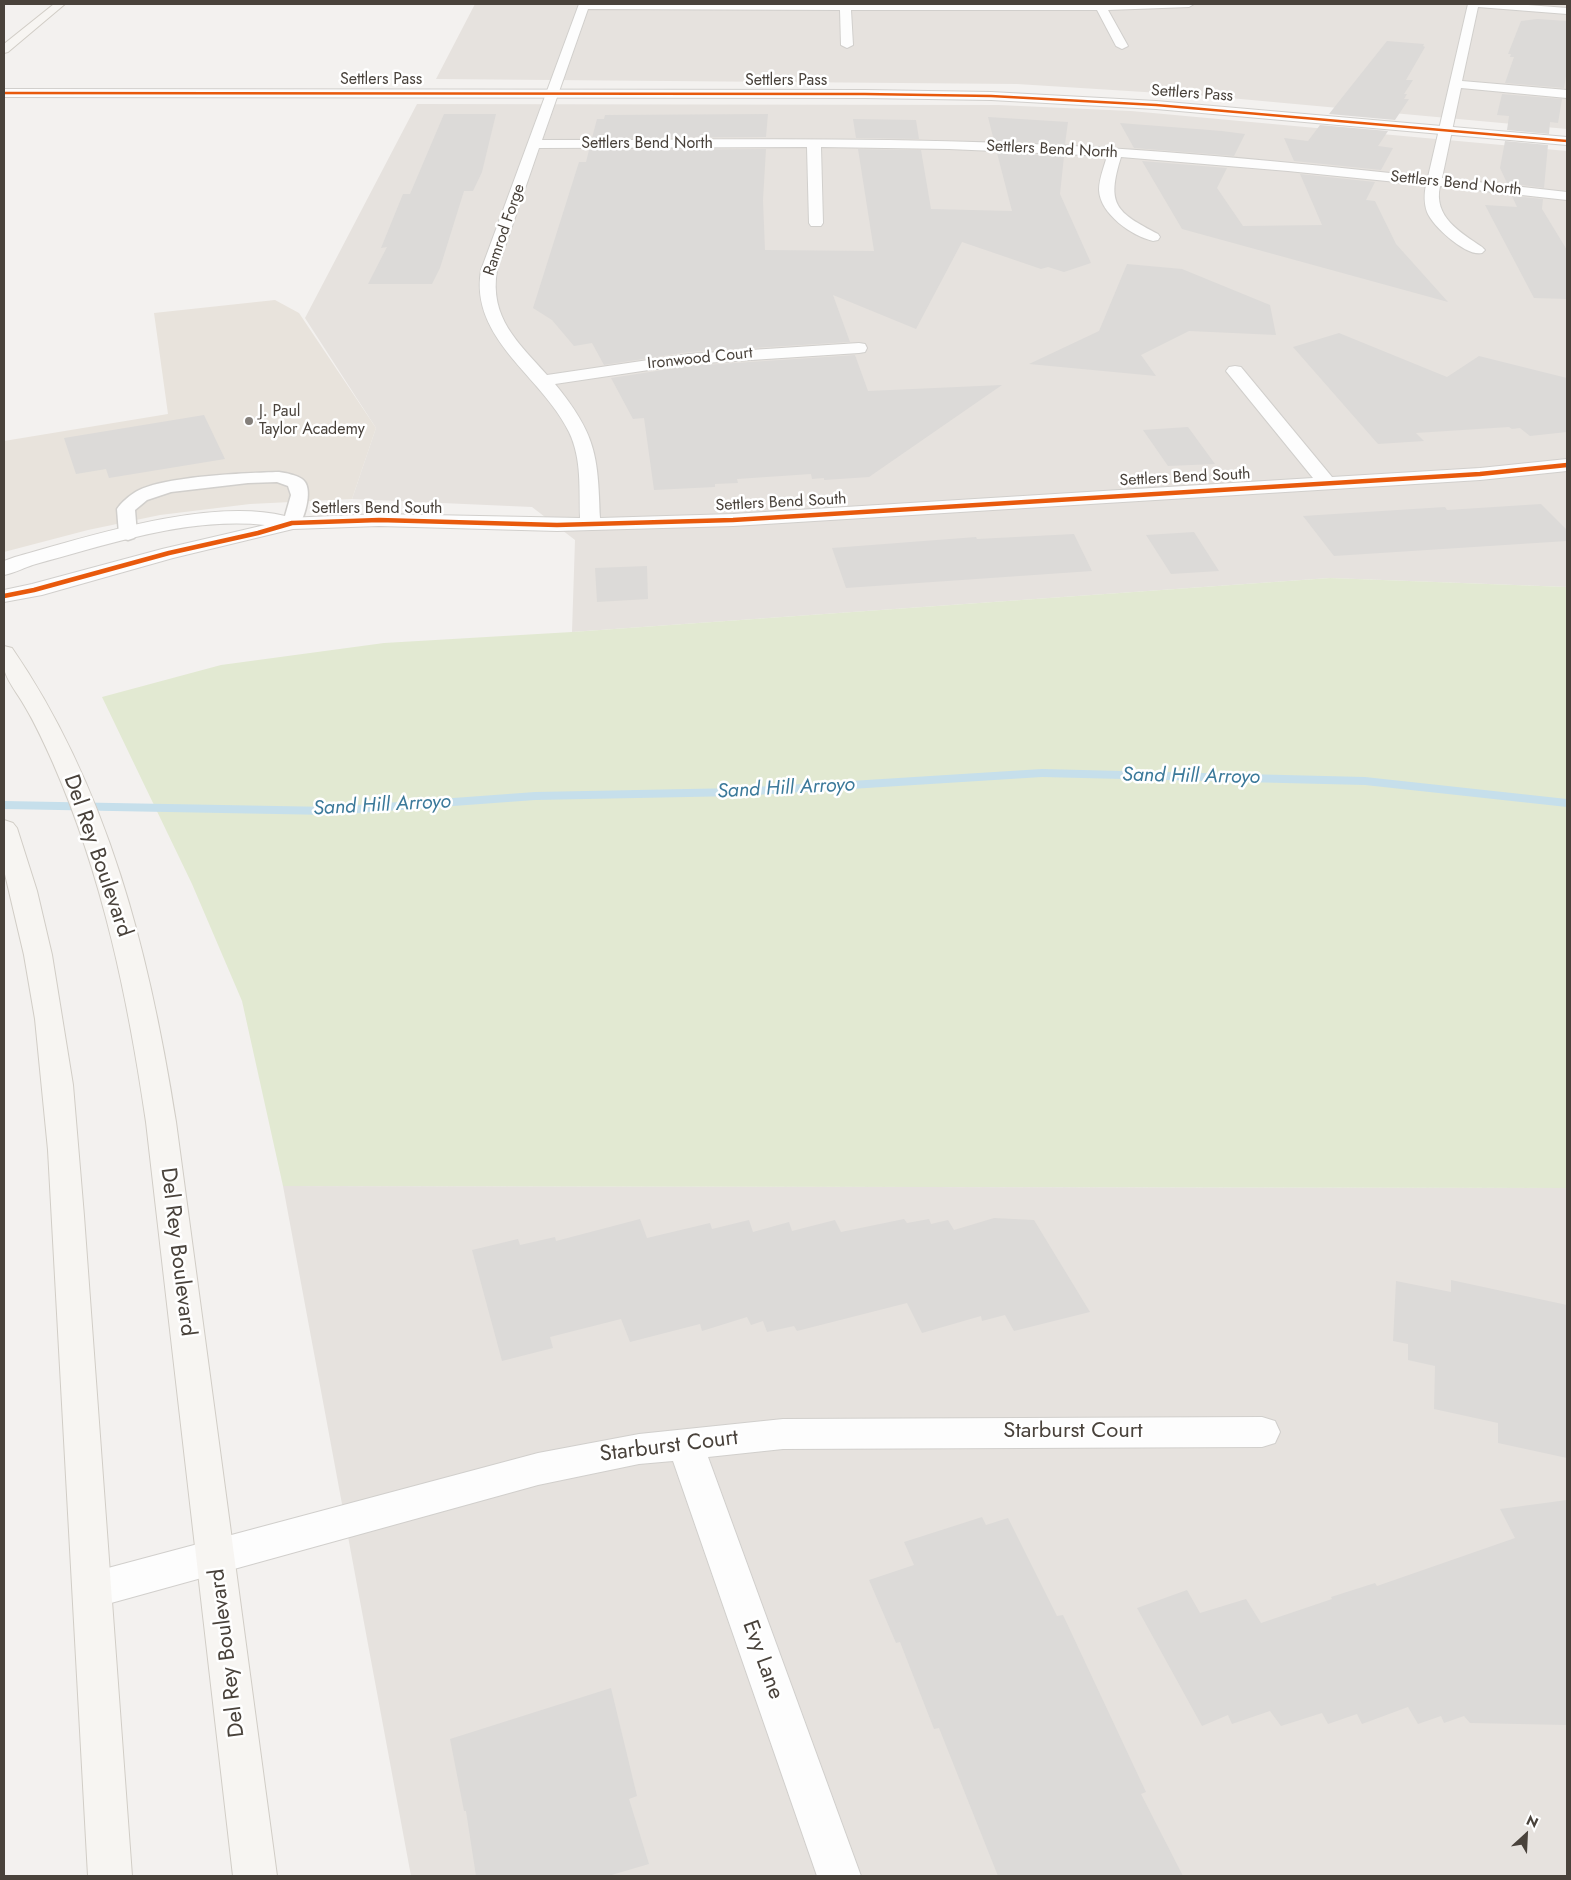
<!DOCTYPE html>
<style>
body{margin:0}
#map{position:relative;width:1571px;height:1880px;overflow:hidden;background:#f3f1ef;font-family:Jost,sans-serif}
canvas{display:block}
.frame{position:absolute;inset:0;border:5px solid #49423b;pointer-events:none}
.north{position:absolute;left:1501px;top:1810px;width:50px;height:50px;-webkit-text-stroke:4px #fff;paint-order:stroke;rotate:25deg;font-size:14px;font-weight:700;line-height:20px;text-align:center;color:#49423b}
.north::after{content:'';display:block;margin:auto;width:18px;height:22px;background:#49423b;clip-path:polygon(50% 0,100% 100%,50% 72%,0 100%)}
</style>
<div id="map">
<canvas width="1571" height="1880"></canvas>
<div class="frame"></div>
<div class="north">N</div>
</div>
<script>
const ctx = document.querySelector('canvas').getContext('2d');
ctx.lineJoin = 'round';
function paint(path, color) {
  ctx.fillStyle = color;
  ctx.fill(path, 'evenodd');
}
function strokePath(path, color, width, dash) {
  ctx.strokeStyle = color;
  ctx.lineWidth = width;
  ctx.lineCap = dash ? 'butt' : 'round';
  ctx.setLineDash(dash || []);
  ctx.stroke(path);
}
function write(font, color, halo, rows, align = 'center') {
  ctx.font = font + ' Jost,sans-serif';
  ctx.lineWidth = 5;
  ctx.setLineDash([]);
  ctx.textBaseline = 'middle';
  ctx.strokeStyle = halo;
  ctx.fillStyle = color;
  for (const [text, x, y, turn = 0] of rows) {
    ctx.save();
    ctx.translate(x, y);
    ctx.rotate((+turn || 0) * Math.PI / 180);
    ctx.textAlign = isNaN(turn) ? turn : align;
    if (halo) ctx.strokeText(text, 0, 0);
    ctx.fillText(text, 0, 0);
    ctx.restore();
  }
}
paint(new Path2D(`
 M475,4H1567V129L1208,96L1017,84L436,79Z
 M417,104L998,105L1131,111L1567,151V587L1330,578L572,632L575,540L532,507L352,499L376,428L305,318Z
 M283,1186L1567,1188V1876H411Z`), '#e6e2de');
paint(new Path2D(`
 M275,300L299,313L376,428L352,499L250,504L160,515L88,530L4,552V441L168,414L154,313Z`), '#e8e3dc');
paint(new Path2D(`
 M1330,578L1567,587V1188L283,1186L242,1001L192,884L102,697L221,665L384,643L572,632Z`), '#e2e9d2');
paint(new Path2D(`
 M1042,769L1365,777L1567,799V807L1365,785L1042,777L739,796L535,800L331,815L4,809V801L331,807L535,792L739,788Z`), '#c6dfeb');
paint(new Path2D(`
 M1537,19L1567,21V70L1564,88L1505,83L1514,57H1510L1511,54H1508L1521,21Z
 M1387,41L1424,44L1423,46L1425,47L1406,80H1413L1404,94H1407L1404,99H1409L1395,120L1329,114Z
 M1502,94L1562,99L1558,123L1550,122L1549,134L1507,130L1509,116L1497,115Z
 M444,114H496L482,172L473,191H464L440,268L432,284H368L387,247L381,248L403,194H410Z
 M768,114L766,137L592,138L597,119H604L605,115Z
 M988,117L1068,122L1065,144L994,141Z
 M853,119L916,120L919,139L856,138Z
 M1120,123L1222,131L1245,134L1234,156L1134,148Z
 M1320,125L1388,131L1378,146L1393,148L1381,170L1294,161L1284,138L1308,141Z
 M1505,141L1548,145L1544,188L1507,183L1500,168Z
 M766,149L763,200L765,250L874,251L858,149L921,150L931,209L1012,211L997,153L1064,156L1060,194L1091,263L1064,272L1048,267L1041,269L962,242L916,329L833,295L850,342L689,352L604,365L592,343L574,346L552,320L533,308L579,162H586L589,150Z
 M1142,161L1227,168L1217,188L1243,226L1322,225L1300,174L1375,182L1366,200L1375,201L1396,244L1448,302L1182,229Z
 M1512,196L1543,199L1542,209L1567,250V299L1534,298L1485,205L1517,207Z
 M1127,264L1182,269L1270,305L1276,335L1189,331L1141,355L1156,376L1029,364L1099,331Z
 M1339,333L1447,377L1479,356L1567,378V432L1530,436L1520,428L1512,429L1509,427L1416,433L1424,441L1378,444L1293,347Z
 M855,355L868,391L1002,385L869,477L824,480V478L812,479L811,474L737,479L738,483L715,484V487L654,490L644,418L633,419L611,378L689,366Z
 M204,415L225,459L109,478L106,469L76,474L64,438Z
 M1188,427L1215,464L1168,466L1143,430Z
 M1541,504L1567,530V541L1334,556L1303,516L1445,507L1447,510Z
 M1194,532L1219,571L1171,574L1146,535Z
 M1074,534L1092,571L846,588L832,548L976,537L977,539Z
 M647,566L648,599L597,602L595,568Z
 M994,1218L1034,1220L1090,1312L1014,1331L1005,1315L982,1321L981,1316L922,1333L907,1303L797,1331L794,1326L767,1332L763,1321L751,1325L747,1317L702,1331L700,1324L630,1342L621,1319L550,1337L553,1348L502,1361L472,1250L518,1239L520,1245L555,1237L556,1241L640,1219L647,1238L710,1223L712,1229L749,1220L753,1232L789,1222L792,1231L835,1220L841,1232L904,1219L907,1223L929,1219L931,1224L948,1220L954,1230Z
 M1451,1280L1567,1305V1458L1498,1443V1423L1434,1409L1435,1366L1408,1360V1344L1393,1341L1396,1281L1451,1292Z
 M1567,1500V1725L1470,1723L1464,1716L1444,1723L1441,1716L1418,1724L1408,1707L1362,1724L1357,1714L1328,1724L1322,1713L1281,1726L1270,1711L1232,1724L1228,1715L1202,1726L1137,1608L1187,1590L1200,1613L1246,1599L1261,1623L1332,1599L1331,1597L1375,1583L1377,1586L1515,1538L1500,1509Z
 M982,1517L986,1525L1008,1518L1057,1616L1063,1615L1146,1792L1141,1794L1183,1876H998L939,1728L934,1729L900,1642L896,1643L869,1580L914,1565L904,1542Z
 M611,1688L637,1796L629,1799L649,1864L608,1876H476L466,1811H464L450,1739Z`), '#dcdad8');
const service = new Path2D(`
 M279,472C286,473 296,475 302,479C314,487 305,517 298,527L292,528L286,527L283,523L291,495L288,486L277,482L248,483L171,492L147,500L135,510L137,534L134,538L128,540L122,538L119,534L117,509C121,503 128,497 134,493C159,476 246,473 279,472Z`);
const minor = new Path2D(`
 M579,4H1194L1189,7L1108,10L1128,46L1122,49L1116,46L1097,10H851L853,45L847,48L841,45L840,10L588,9L542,140C697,140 851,137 1006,143C1147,148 1288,162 1428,177L1468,4H1515L1567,8V14L1478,7L1462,81L1567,90V98L1461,88L1442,178L1567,192V200L1440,186C1433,217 1460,232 1482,247L1485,250L1482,253C1467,257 1433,227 1427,212C1424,203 1424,194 1426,185L1288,171L1121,157C1106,205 1116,212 1158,234L1160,237L1158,240L1153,241C1132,236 1100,214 1099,190C1099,179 1104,167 1107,156L949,149L821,147L823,223L821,226H811L809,223L807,147L539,148L497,270C489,318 518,342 547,375L689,354L859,343L865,344L867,348L865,352L859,353L689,364L555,384C596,434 598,455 600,518L733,514L1313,478L1226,371L1229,367L1235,366L1241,367L1332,477L1480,468L1567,459V471L1480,480L733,526L557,531L379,526L293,529L173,558L42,595L4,602V590L32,584L162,549L265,525C187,517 110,544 36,564C25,567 15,573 4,575V561L15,557C89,536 210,497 285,516L287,518L379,514L580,518C579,489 582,459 569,432C542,376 469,339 481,270Z
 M1262,1417L1275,1421L1280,1432L1275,1443L1262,1447L783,1449L708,1457L861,1876H817L673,1461L639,1464L538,1485L93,1608L79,1602L73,1590L79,1578L93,1572L538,1453L639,1434L783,1419Z`);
const tertiary = new Path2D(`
 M4,89L865,90L991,92L1156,101L1567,137V145L1156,109L991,100L865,98L4,97Z`);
const secondary = new Path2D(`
 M54,4H65L8,52L4,53V44Z
 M4,646L12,648C109,789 150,956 176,1122L277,1876H233L146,1122C128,999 103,877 53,763C44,743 35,723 24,705C18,694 9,684 5,672C2,666 4,653 4,646Z
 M4,820L13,823L17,828L37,891L52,955L73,1085L84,1216L132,1876H88L48,1150L35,1019L24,955L4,870Z`);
strokePath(service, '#d1cfcc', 3);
strokePath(minor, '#d1cfcc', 2);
strokePath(tertiary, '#d1cfcc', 2);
strokePath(secondary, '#d1cdc6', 2);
paint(service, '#fdfdfd');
paint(minor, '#fdfdfd');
paint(tertiary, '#fdfdfd');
paint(secondary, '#f7f5f2');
strokePath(new Path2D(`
 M4,93L865,94L991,96L1156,105L1567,141`), '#e8590c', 2.5);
strokePath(new Path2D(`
 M4,596L34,590L169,553L258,533L292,523L379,520L557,525L733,520L1480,474L1567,465`), '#e8590c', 4.5);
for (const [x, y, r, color] of [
 [249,421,5,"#847f7a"]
]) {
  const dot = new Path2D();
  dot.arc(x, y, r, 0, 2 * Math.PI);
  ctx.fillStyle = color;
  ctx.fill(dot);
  strokePath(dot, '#fff', 2);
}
write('16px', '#49423b', '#fff', [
 ["Settlers Pass",381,80],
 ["Settlers Pass",786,81],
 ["Settlers Pass",1192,94,4],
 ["Settlers Bend North",647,144],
 ["Settlers Bend North",1052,150,3],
 ["Settlers Bend North",1456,184,6],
 ["Ramrod Forge",505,230,-71],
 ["Ironwood Court",700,359,-6],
 ["Settlers Bend South",1185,478,-3],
 ["Settlers Bend South",781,503,-3],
 ["Settlers Bend South",377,509]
]);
write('16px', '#49423b', '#fff', [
 ["J. Paul",259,412],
 ["Taylor Academy",259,430]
], 'left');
write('italic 20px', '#3b799a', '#fff', [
 ["Sand Hill Arroyo",1191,777,1],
 ["Sand Hill Arroyo",786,789,-3],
 ["Sand Hill Arroyo",382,806,-3]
]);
write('22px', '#49423b', '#fff', [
 ["Del Rey Boulevard",97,856,71],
 ["Del Rey Boulevard",177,1252,83],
 ["Starburst Court",1073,1432],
 ["Starburst Court",669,1447,-7],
 ["Del Rey Boulevard",228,1653,-97],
 ["Evy Lane",762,1660,70]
]);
</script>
